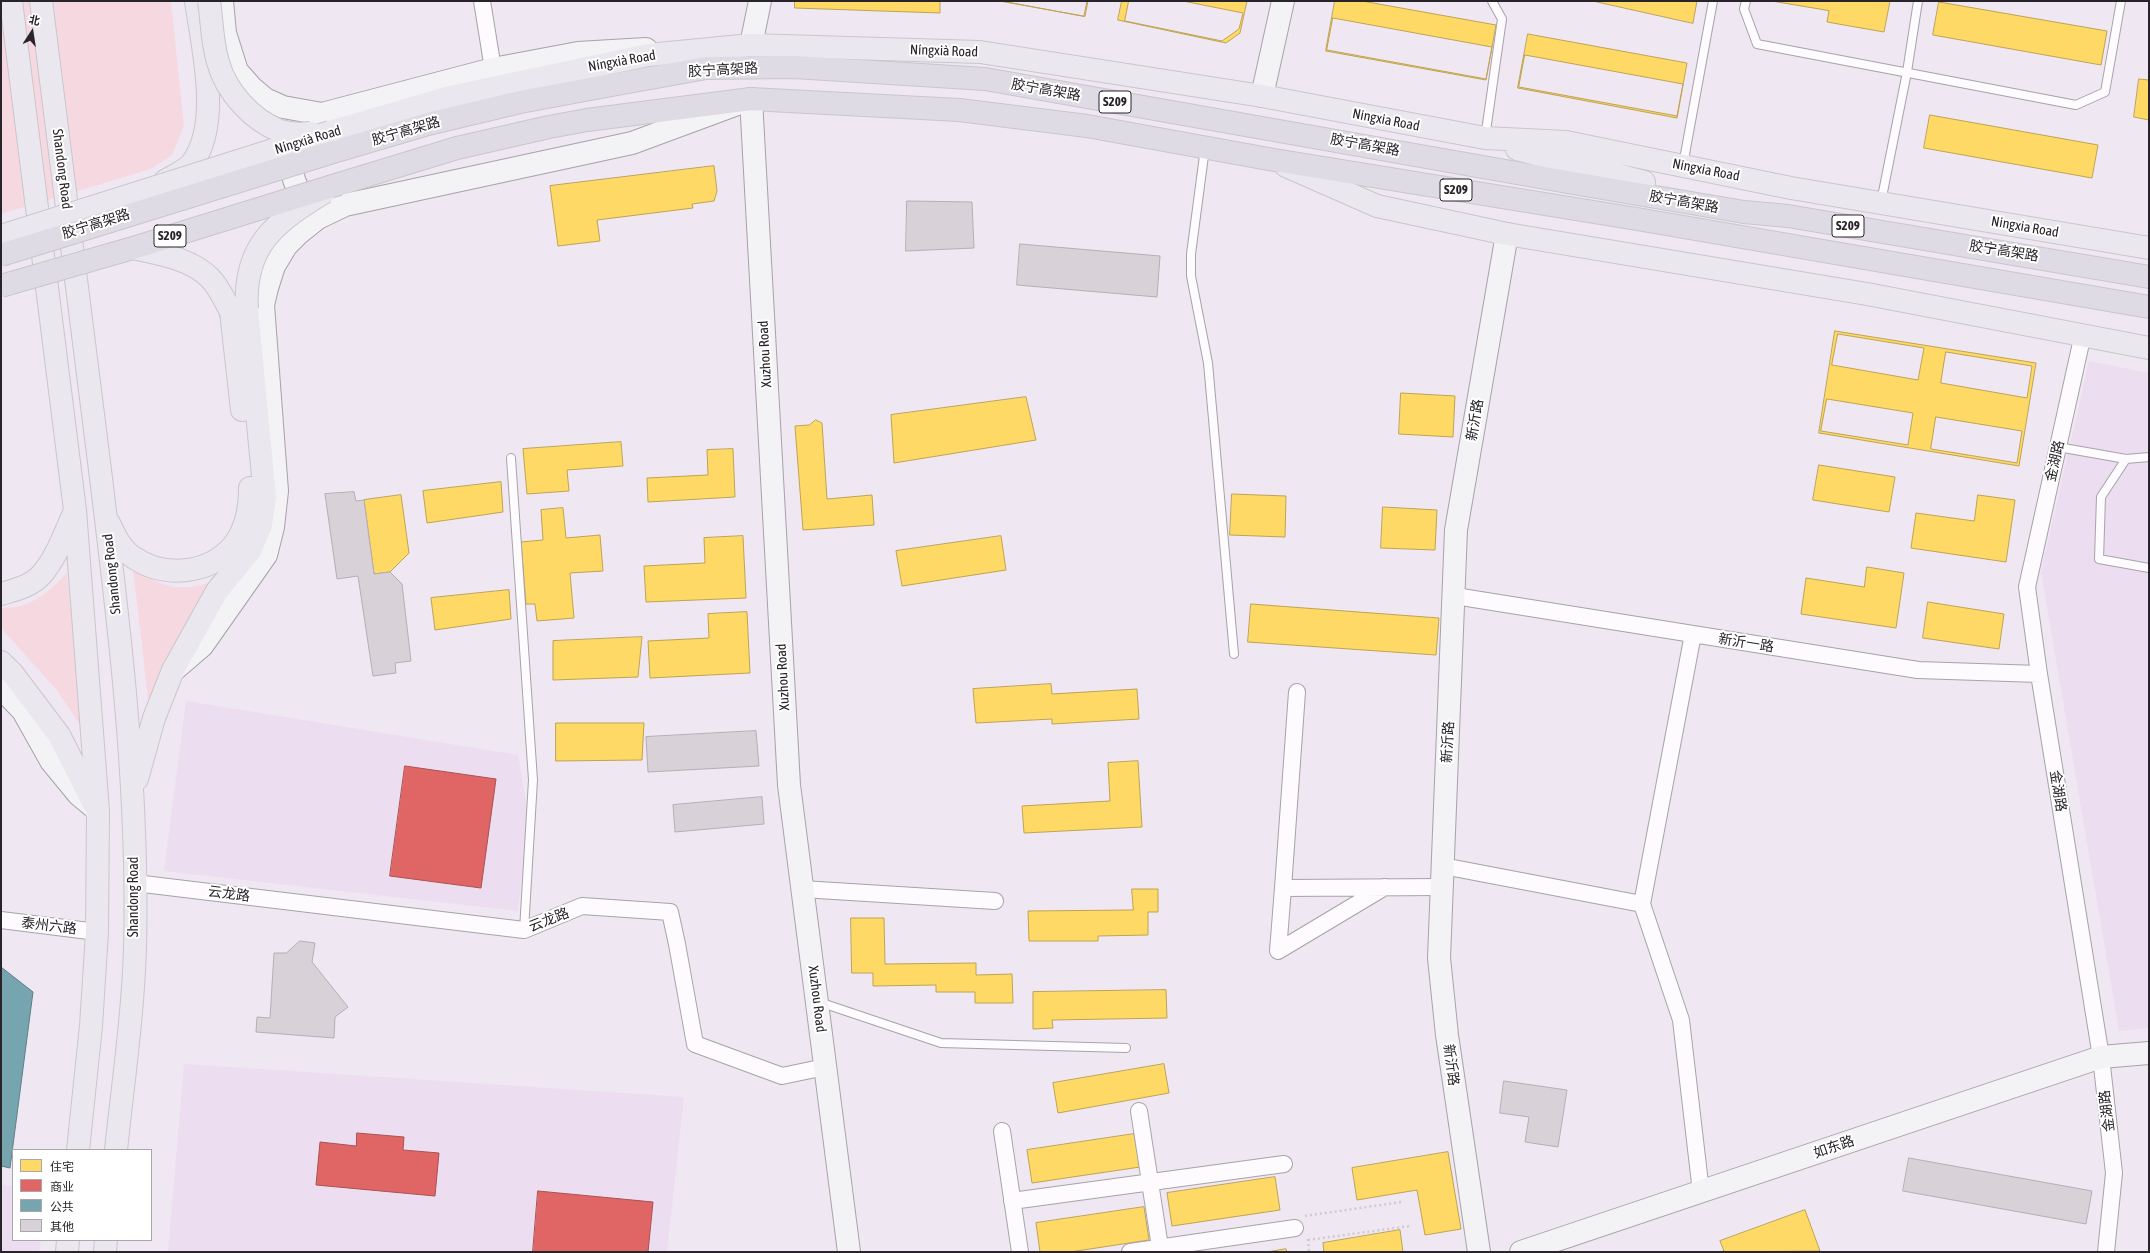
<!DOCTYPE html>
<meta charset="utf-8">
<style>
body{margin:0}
#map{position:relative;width:2150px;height:1253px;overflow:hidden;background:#efe7f1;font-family:"Asap Condensed","Noto Sans SC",sans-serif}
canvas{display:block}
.frame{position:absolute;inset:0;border:2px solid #28242a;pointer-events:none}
.legend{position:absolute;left:12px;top:1149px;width:140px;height:92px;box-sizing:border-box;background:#fff;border:1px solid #a9a7aa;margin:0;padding:5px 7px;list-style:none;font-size:12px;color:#28242a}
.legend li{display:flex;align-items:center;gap:8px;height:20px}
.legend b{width:20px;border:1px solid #a9a7aa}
.north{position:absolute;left:12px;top:12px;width:40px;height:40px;-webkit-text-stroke:3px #fff;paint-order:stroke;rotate:12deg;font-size:11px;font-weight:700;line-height:16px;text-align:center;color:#28242a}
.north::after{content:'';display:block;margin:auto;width:14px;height:18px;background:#28242a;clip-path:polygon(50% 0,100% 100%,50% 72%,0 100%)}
</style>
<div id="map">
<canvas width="2150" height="1253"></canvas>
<div class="frame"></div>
<ul class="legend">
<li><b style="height:11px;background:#ffd966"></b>住宅</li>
<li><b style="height:11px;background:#e06666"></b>商业</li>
<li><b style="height:11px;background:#76a5af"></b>公共</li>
<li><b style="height:11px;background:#d8d1d7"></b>其他</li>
</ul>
<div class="north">北</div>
</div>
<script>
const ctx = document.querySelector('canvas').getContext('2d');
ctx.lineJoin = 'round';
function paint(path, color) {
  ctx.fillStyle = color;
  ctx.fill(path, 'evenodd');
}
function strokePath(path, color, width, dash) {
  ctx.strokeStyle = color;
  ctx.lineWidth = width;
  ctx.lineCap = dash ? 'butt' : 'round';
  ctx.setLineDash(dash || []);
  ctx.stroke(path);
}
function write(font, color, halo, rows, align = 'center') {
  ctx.font = font + ' "Asap Condensed","Noto Sans SC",sans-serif';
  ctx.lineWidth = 4;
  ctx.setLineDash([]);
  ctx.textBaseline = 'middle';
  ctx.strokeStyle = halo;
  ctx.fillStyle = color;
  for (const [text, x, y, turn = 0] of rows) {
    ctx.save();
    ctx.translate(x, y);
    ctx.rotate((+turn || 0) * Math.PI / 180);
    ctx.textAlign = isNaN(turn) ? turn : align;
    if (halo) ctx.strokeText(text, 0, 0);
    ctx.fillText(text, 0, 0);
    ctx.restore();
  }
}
paint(new Path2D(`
 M2089,361L2149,373V1028L2119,1031L2041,572Z
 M186,701L518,755L528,813L518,911L164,871Z
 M184,1064L684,1097L667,1252H168Z
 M1,1185L13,1186V1240H41L39,1252H1Z`), '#ecdef0');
paint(new Path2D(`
 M1,1H171L184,126L172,155L151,169L1,214Z
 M133,568C166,590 181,592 218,580L192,616L148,699Z
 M67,573L85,732L56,689L1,628V608C30,609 49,592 67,573Z`), '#f6d9e0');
const homes = new Path2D(`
 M795,1H940V13L795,8Z
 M1000,1H1088L1085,16Z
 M1002,1H1087L1084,16Z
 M1122,1H1247L1240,33L1226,43L1118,20Z
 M1129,1H1183L1243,13L1239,29L1222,41L1125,21Z
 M1335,1H1362L1496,25L1486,80L1326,51Z
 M1593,1H1697L1693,23Z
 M1772,1H1890L1884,32L1827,22L1829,11Z
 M1939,2L2107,31L2101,65L1933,35Z
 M1333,18L1492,47L1486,79L1327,50Z
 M1528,34L1687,63L1677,118L1518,88Z
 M1525,55L1683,84L1677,116L1519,87Z
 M2139,79L2149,80V120L2134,117Z
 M1930,115L2098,145L2092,178L1924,148Z
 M714,166L717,191L714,201L692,204L693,208L597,220L600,241L558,246L550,186Z
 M1835,331L2036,363L2019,466L1819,433Z
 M1838,334L1924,348L1918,380L1832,365Z
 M1946,352L2032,366L2027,398L1941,383Z
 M1401,393L1455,396L1453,437L1399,434Z
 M1026,397L1036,440L894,463L891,415Z
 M1827,399L1913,413L1908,445L1821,431Z
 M1936,417L2022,431L2017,463L1931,449Z
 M816,420L822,423L827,499L872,495L874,525L803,530L795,426L809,425Z
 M621,442L623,466L567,470L569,491L527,494L523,449Z
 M733,449L735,497L648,502L647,478L708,475L707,450Z
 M1819,465L1895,477L1889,512L1813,500Z
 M501,482L503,512L427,523L423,491Z
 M1232,494L1286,496L1285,537L1230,535Z
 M401,495L409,553L390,572L374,574L364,500Z
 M1978,495L2015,500L2006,562L1911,548L1916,513L1974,521Z
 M1383,507L1437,510L1435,550L1381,548Z
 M563,508L566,538L600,535L603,571L570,573L574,618L537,621L535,604H526L521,542L543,540L541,510Z
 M743,536L746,598L646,602L644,566L705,563L704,538Z
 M1001,536L1006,570L902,586L896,551Z
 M1867,567L1904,573L1896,628L1801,614L1806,578L1864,587Z
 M509,590L511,619L435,630L431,598Z
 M1928,602L2004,614L1999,649L1923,638Z
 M1251,604L1439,618L1436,655L1248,642Z
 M747,612L750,673L650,678L648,641L709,638L708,614Z
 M642,637L638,677L553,680V641Z
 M1051,684L1052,694L1137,689L1139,719L1052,724V719L976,723L973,689Z
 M556,723H644L642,760L556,761Z
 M1138,761L1142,827L1024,833L1022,806L1110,801L1108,763Z
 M1132,889H1158V912H1148V935L1098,936V941H1029L1028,911L1133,910Z
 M851,918H884L885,964L976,963V975L1012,974L1013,1003H975V992H936V985L873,986V973H852Z
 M1166,990L1167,1018L1052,1020L1053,1028L1033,1029V992Z
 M1164,1064L1169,1093L1058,1113L1053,1083Z
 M1134,1134L1140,1167L1032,1183L1027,1150Z
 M1448,1152L1461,1229L1425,1235L1417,1190L1357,1200L1352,1168Z
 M1275,1177L1280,1210L1172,1226L1167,1193Z
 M1144,1207L1149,1240L1070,1252H1040L1036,1223Z
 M1805,1210L1820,1251L1720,1252L1724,1251L1720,1241Z
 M1400,1230L1403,1252H1324L1323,1243Z
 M1286,1249L1287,1252H1268Z`);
paint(homes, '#ffd966');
strokePath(homes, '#bea354', 1);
const shops = new Path2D(`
 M405,766L496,779L481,888L390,876Z
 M357,1133L404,1137L403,1150L439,1153L435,1196L316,1185L320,1142L356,1146Z
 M538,1191L653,1202L648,1252H533Z`);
paint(shops, '#e06666');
strokePath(shops, '#a95254', 1);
const public = new Path2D(`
 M1,967L33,992L10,1168L1,1166Z`);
paint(public, '#76a5af');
strokePath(public, '#5f7e87', 1);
const building = new Path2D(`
 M907,201L972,202L974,248L906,251Z
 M1020,244L1160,256L1157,297L1017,285Z
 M354,492L356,501L364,500L374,574L390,572L402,584L411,661L395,663L396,673L373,676L358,576L337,579L325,494Z
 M756,731L759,766L648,772L646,737Z
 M762,797L764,824L675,832L673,805Z
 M300,941L315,943L312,962L348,1007L335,1017L334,1038L256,1032L257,1017L270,1018L274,953H286Z
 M1504,1081L1567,1090L1558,1147L1525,1142L1529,1117L1500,1113Z
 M1909,1158L2092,1191L2086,1224L1903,1191Z`);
paint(building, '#d8d1d7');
strokePath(building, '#b5aeb4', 1);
const lane = new Path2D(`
 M1746,1L1744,9L1757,44L2076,105L2105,92L2121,1
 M1485,138L1502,19L1492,1
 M1205,148L1191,254V276L1208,363L1234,654
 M1683,165L1713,1
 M1881,202L1907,72L1918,1
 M2058,447L2126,459L2149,457
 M511,458L533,780L524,930
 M2126,459L2101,497L2099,559L2149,568
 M819,1002L941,1043L1126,1048`);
const street = new Path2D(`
 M482,1L493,69
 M2083,334L2027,587L2039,674L2101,1057L2114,1173L2106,1252
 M1455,596L1918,670L2039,674
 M1693,634L1642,904L1681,1020L1701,1192
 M1443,866L1642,904
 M135,883L524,930L582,906L670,912L677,944L695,1044L782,1076L825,1067
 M1385,887L1278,951L1283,888L1442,887
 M1283,888L1297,692
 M802,889L995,901
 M1,920L97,932
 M1139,1111L1160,1247L1163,1252
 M1002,1131L1020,1252
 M1012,1201L1284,1164
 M1130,1252L1295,1228`);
const secondary = new Path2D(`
 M222,1L225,33L237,71L252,88L265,99L283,107L322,114L493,69L578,53L646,49
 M751,45L760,1
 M1262,96L1283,1
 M290,146C290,175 294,188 313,211
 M174,670L202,646L266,555L273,527L277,491L263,305L267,288L274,266L286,246L298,234L318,218L345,205L632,143L751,99L789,785L849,1252
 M1,688L23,711L51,761L79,795L96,809
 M1479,1252L1447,1035L1439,958L1456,530L1507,234
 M1521,1252L2101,1057L2149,1053`);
const primary = new Path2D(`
 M11,1L75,510L98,811L97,932L91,1026L78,1150
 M41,1C60,155 80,308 99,462C119,623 139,785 135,948C133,1015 123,1083 116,1150
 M330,132L450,97L648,55L751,45L980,52L1262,96L1485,138L1566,142L1791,188L2149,248
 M1517,149L1644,182
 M1286,166L1377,206L1507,234L1867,294L2149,348
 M165,181C173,176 187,170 192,163C222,123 202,46 196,1
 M231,312L242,410
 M109,523C115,536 121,549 133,557C163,578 208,575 233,546C246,530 250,508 250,488
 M1,594C15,590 32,586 42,574C57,557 65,532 75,511
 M1,662L13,674L59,735L94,804
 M137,779L154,718L173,670L217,591L250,551L261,525L265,497L247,309
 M67,1252L68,1240
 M105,1252L106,1240`);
const highway = new Path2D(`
 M333,152L428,124L520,102L617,84L706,68L794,67L985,79L1579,184L1744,212L1788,216L2149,277
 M339,184L457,148L549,127L587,120L751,99L959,110L1087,126L1274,160L1637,219L2149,307`);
strokePath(lane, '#a8a2a9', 10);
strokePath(street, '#a8a2a9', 18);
strokePath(secondary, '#a8a2a9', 24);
strokePath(primary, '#cac6cb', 24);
strokePath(highway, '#cac6cb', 24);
strokePath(new Path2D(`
 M1305,1216L1401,1202
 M1308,1239L1309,1252
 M1308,1240L1410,1226`), '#cecccf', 2.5, [2, 3]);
strokePath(lane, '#fdfbfd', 8);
strokePath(street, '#fdfbfd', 16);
strokePath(secondary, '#f3f2f5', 22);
strokePath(primary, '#eae8ee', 22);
strokePath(highway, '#dedbe4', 22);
const primaryBridge = new Path2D(`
 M209,1C212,21 212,43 218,62C226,92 252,120 280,131C289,134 302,134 311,133
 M1,236L330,132
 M133,248C159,254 190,258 210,278C219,287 225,301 231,312
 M247,309C243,246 275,222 325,192`);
const highwayBridge = new Path2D(`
 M1,255L333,152
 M1,286L133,248L339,184`);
strokePath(primaryBridge, '#cac6cb', 24, []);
strokePath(highwayBridge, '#cac6cb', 24, []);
strokePath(primaryBridge, '#eae8ee', 22);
strokePath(highwayBridge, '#dedbe4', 22);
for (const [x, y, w] of [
 [1115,102,32],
 [1456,190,32],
 [1848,226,32],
 [170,236,32]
]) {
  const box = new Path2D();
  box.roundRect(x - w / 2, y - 11, w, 22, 3);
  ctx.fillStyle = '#fff';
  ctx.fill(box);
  strokePath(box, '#28242a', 1);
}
write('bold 13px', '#28242a', null, [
 ["S209",1115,102],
 ["S209",1456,190],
 ["S209",1848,226],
 ["S209",170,236]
]);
write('14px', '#28242a', '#fff', [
 ["Níngxià Road",944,51,2],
 ["Níngxià Road",622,61,-10],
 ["胶宁高架路",723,70,-3],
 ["胶宁高架路",1046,90,10],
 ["Ningxia Road",1386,120,11],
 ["胶宁高架路",406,131,-16],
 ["Níngxià Road",308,140,-17],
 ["胶宁高架路",1365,145,10],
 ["Shandong Road",62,169,83],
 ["Ningxia Road",1706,170,11],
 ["胶宁高架路",1684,202,10],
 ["胶宁高架路",96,224,-17],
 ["Ningxia Road",2025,227,10],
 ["胶宁高架路",2004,251,9],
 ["Xuzhou Road",765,354,-93],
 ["新沂路",1475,420,-80],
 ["金湖路",2055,461,-77],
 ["Shandong Road",112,574,-96],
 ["新沂一路",1746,643,9],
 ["Xuzhou Road",783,677,-93],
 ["新沂路",1448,742,-87],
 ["金湖路",2058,791,81],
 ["云龙路",229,894,7],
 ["Shandong Road",134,897,-90],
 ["云龙路",549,920,-21],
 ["泰州六路",49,926,7],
 ["Xuzhou Road",817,999,83],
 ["新沂路",1451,1065,82],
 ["金湖路",2107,1111,-97],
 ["如东路",1834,1147,-19]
]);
</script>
